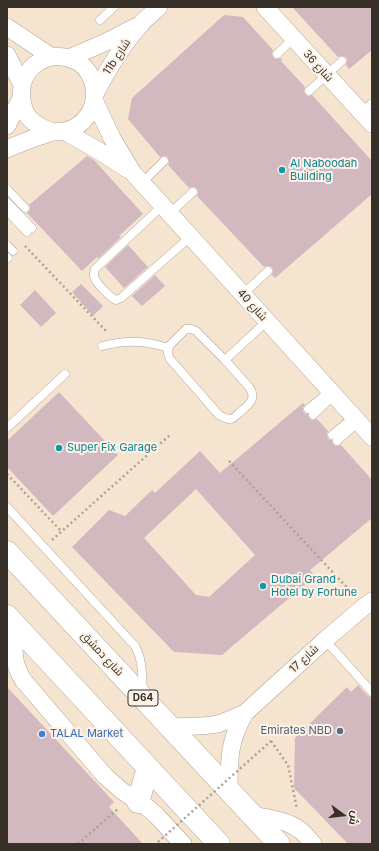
<!DOCTYPE html>
<meta charset="utf-8">
<style>
body{margin:0}
#map{position:relative;width:379px;height:851px;overflow:hidden;background:#f5e4d0;font-family:Inter,Cairo,sans-serif}
canvas{display:block}
.frame{position:absolute;inset:0;border:8px solid #373029;pointer-events:none}
.north{position:absolute;left:323px;top:795px;width:40px;height:40px;-webkit-text-stroke:3px #fdf2e7;paint-order:stroke;rotate:105deg;font-size:11px;font-weight:700;line-height:16px;text-align:center;color:#373029}
.north::after{content:'';display:block;margin:auto;width:14px;height:18px;background:#373029;clip-path:polygon(50% 0,100% 100%,50% 72%,0 100%)}
</style>
<div id="map">
<canvas width="379" height="851"></canvas>
<div class="frame"></div>
<div class="north">ش</div>
</div>
<script>
const ctx = document.querySelector('canvas').getContext('2d');
ctx.lineJoin = 'round';
function paint(path, color) {
  ctx.fillStyle = color;
  ctx.fill(path, 'evenodd');
}
function strokePath(path, color, width, dash) {
  ctx.strokeStyle = color;
  ctx.lineWidth = width;
  ctx.lineCap = dash ? 'butt' : 'round';
  ctx.setLineDash(dash || []);
  ctx.stroke(path);
}
function write(font, color, halo, rows, align = 'center') {
  ctx.font = font + ' Inter,Cairo,sans-serif';
  ctx.lineWidth = 4;
  ctx.setLineDash([]);
  ctx.textBaseline = 'middle';
  ctx.strokeStyle = halo;
  ctx.fillStyle = color;
  for (const [text, x, y, turn = 0] of rows) {
    ctx.save();
    ctx.translate(x, y);
    ctx.rotate((+turn || 0) * Math.PI / 180);
    ctx.textAlign = isNaN(turn) ? turn : align;
    if (halo) ctx.strokeText(text, 0, 0);
    ctx.fillText(text, 0, 0);
    ctx.restore();
  }
}
paint(new Path2D(`
 M292,7H372V50L349,69L346,65L347,60L346,57L341,56L338,57Z
 M224,15L243,17L273,50L272,53L273,57L276,59L281,58L282,59L281,61L305,87L304,92L305,94L308,96L312,95L372,161V194L275,278L272,275L273,270L272,267L267,266L264,267L197,196L198,193L197,189L194,187L189,188L168,165L169,162L168,157L165,156L160,157L128,119L132,98Z
 M87,156L94,160L143,214L119,236L121,237L98,259L97,257L82,271L27,213L30,210V207L29,205Z
 M128,245L148,267L124,288L105,267Z
 M155,275L165,286L142,306L132,296Z
 M81,284L103,306L93,316L72,292Z
 M35,290L56,313L41,327L20,305Z
 M59,392L118,455L53,516L7,467V441Z
 M303,403L305,405L303,407V410L304,413L308,414L309,418L312,420L317,419L328,431L327,433V436L328,439L332,440L333,444L336,446L341,445L372,480V518L310,570L315,576L222,655L174,652L72,547L109,510L125,516L152,490L155,493L200,451L220,473ZM196,489L255,555L209,597L196,595L144,538Z
 M358,685L368,696L372,697V844H348L294,788L295,738L347,687L351,692Z
 M7,687L114,802L109,807L143,844H7Z`), '#d2b8bf');
const lane = new Path2D(`
 M100,20L114,7
 M277,54L294,38
 M309,91L342,61
 M361,112L372,103
 M142,183L164,161
 M7,189L25,208
 M7,202L32,228
 M162,206L95,269C94,272 93,276 95,279C97,284 111,298 116,300L121,298L190,237
 M7,211L27,232
 M169,214L193,192
 M7,245L13,251
 M7,257L8,258
 M243,294L268,271
 M186,329C191,328 193,329 196,331L225,360L249,387C258,399 248,405 239,413C237,415 234,418 231,419C227,420 223,417 219,415L170,359C167,354 167,350 170,345Z
 M102,346C127,340 143,340 168,348
 M225,360L267,321
 M308,409L330,391
 M313,415L334,395
 M7,428L65,374
 M332,435L354,417
 M337,441L358,422
 M7,507L135,646C143,660 142,676 143,692
 M325,640L372,692`);
const street = new Path2D(`
 M265,7L372,124
 M7,27L52,57
 M7,55L22,85
 M69,58L106,42L135,27
 M95,94C108,69 122,45 141,24C146,18 153,13 159,7
 M95,102L112,138L133,173L372,437
 M7,126L21,98
 M64,131L99,151L127,169
 M7,149C21,143 35,137 50,133C55,131 60,132 65,131C85,126 97,108 94,88C93,77 86,66 76,61C46,46 14,71 23,105C24,110 27,116 31,120C37,126 45,129 53,132
 M16,626C14,649 11,660 23,680L105,776L122,791L148,808L156,815L183,844
 M171,727C186,726 203,727 218,724C227,721 236,717 245,713L325,640L365,606L372,601
 M229,790C229,758 229,741 245,713
 M252,815C268,818 287,820 300,830C305,834 309,839 313,844`);
const primary = new Path2D(`
 M7,552L279,844
 M7,616L219,844
 M138,802L148,768`);
strokePath(lane, '#b4a492', 9);
strokePath(street, '#b4a492', 18);
strokePath(primary, '#b4a492', 23);
strokePath(new Path2D(`
 M25,246L107,332
 M229,461L353,594
 M7,474L62,532
 M52,540L171,434
 M271,741L288,765L297,809
 M78,844L119,808`), '#afa292', 2.5, [2, 3]);
strokePath(lane, '#fff', 8);
strokePath(street, '#fff', 17);
strokePath(primary, '#fff', 22);
strokePath(new Path2D(`
 M158,842L271,741`), '#afa292', 2.5, [2, 3]);
for (const [x, y, r, color] of [
 [282,170,4,"#0f9aa8"],
 [59,448,4,"#0f9aa8"],
 [263,586,4,"#0f9aa8"],
 [340,731,4,"#5c6f8a"],
 [42,734,4,"#3f7fe0"]
]) {
  const dot = new Path2D();
  dot.arc(x, y, r, 0, 2 * Math.PI);
  ctx.fillStyle = color;
  ctx.fill(dot);
  strokePath(dot, '#fdf2e7', 1.5);
}
for (const [x, y, w] of [
 [143,698,30]
]) {
  const box = new Path2D();
  box.roundRect(x - w / 2, y - 8, w, 16, 3);
  ctx.fillStyle = '#fdf2e7';
  ctx.fill(box);
  strokePath(box, '#373029', 1);
}
write('bold 10px', '#373029', null, [
 ["D64",143,698]
]);
write('11px', '#373029', '#fdf2e7', [
 ["11b شارع",117,57,-57],
 ["شارع 36",318,66,48],
 ["شارع 40",252,305,48],
 ["شارع دمشق",102,654,47],
 ["شارع 17",304,659,-43]
]);
write('11px', '#0d838f', '#fdf2e7', [
 ["Al Naboodah",290,164],
 ["Building",290,177],
 ["Super Fix Garage",67,448],
 ["Dubai Grand",271,580],
 ["Hotel by Fortune",271,593]
], 'left');
write('11px', '#4e5e75', '#fdf2e7', [
 ["Emirates NBD",332,731]
], 'right');
write('11px', '#366cbe', '#fdf2e7', [
 ["TALAL Market",50,734]
], 'left');
</script>
